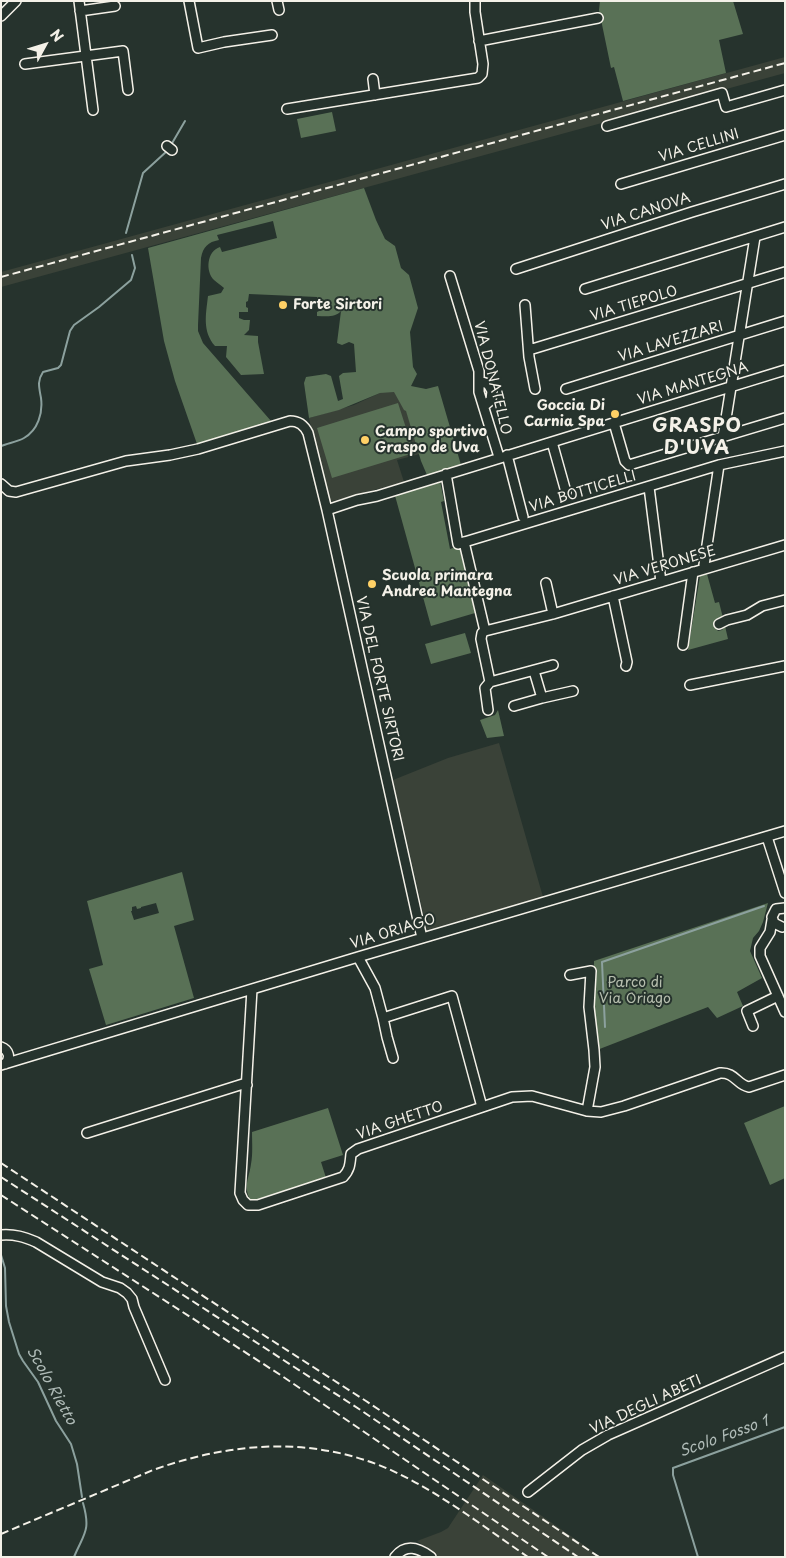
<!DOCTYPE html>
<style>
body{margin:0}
#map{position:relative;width:786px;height:1558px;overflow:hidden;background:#26332d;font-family:"Playpen Sans",sans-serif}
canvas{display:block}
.frame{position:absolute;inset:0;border:2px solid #f4f1e8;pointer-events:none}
.north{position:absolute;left:20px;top:20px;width:50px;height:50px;-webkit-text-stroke:4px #26332d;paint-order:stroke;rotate:51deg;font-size:14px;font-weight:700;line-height:20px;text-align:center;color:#f4f1e8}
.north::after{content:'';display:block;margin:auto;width:18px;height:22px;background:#f4f1e8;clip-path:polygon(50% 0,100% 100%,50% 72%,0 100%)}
</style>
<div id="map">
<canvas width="786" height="1558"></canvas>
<div class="frame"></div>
<div class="north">N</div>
</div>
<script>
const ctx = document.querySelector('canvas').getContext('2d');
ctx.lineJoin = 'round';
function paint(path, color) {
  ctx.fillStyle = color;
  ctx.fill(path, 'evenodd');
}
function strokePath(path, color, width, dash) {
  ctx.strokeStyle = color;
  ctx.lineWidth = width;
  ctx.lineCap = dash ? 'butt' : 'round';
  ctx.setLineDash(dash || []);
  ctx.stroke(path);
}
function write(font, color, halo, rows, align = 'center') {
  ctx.font = font + ' "Playpen Sans",sans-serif';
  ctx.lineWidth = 4;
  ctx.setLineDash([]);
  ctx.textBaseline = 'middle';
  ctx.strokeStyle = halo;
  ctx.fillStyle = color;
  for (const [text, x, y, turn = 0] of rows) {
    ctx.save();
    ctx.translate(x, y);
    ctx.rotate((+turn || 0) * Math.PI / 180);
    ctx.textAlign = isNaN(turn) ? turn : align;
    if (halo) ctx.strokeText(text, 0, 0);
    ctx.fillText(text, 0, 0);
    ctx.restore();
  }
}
paint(new Path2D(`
 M785,57V73L1,287V272Z
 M396,390L402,397L420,454L397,460L404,482L329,502L326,499L309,418L354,405L384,391Z
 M499,743L543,897L427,930L393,780L448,758Z
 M483,1475L601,1557H439L417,1541L441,1532L448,1528Z`), '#3a4238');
paint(new Path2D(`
 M600,1H733L743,34L719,40L726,73L623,101L614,67L611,68L599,10Z
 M332,112L336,131L301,138L297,119Z
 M364,188L376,220L385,239L395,246L401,268L409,275L418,308L410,332L413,367L417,374L411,386L426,389L438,386L461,465L427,475L421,461L406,411L404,410L394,392L380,393L339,410L309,418L304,383L306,377L326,374L331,376L338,401L343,399L339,376L343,373L356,372L354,344L349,342L342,345L337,343L341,311C335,318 326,316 317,316V312L319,311L320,306L317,305V297L249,294L248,301L246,302V307L248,308V312H239V318L244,320H250L249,330L244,335L258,336V342L264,374L241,375L226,357L227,346H215C202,331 206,314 208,296L221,293L224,288C221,285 217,283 214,280C205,271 207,251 220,247L222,252L277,238L273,221L217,235L219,240C208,242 203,247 201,258L198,325V331L203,343L271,421L270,424L202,447L197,444L175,381L164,341L148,248Z
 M398,403L414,453L332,478L317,428Z
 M440,481L444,501L441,502L450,549L459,546L475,613L431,626L394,492Z
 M707,574L715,603L719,602L723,618L716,620L714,626L718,631L722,630L725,626L728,639L688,650L700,576Z
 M465,633L471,653L431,664L425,644Z
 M498,710L504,736L487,738L480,720L495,715Z
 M182,872L194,920L174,926L194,998L106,1025L89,969L103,965L87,901ZM156,903L159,913L134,920L131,911H132V907L136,906L137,909L141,908V907Z
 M768,903L763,922L759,931L753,938L750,951L762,978L737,992L743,1006L717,1018L708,1007L597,1050L594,1035V961Z
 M785,1106V1178L770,1185L744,1123Z
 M328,1108L343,1155L321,1162L327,1181L260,1203L252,1202C242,1188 249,1179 251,1164C253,1154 252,1142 252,1132Z`), '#597156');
strokePath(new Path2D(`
 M171,145L185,121
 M126,233L143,173L167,151
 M1,446C8,443 17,442 24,438C38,430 43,413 41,398C39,387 37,381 43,372L58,368L61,365L70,331L74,325L99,307L131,280L135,268L132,255
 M605,1027L602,962L764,906
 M1,1255L5,1268L6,1306L9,1322L19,1354L23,1361L38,1382L56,1421L71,1444L77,1464L82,1497
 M74,1557C84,1533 91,1531 83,1503
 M698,1557L673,1475V1468L785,1427`), '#8ca19e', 2);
const minor = new Path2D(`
 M79,1L93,110
 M189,1L198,48L224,42L272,35
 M277,1L279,10
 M80,11L115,6
 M1,16L16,1
 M479,41L598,18
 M25,64L123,51L128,90
 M373,79L375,95
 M287,109L478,78L482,74L483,64L475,12V1
 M607,126L722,93L726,107L785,90
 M167,146L172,150
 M621,184L785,135
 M516,269L692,212L785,184
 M450,276L479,371V392L499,457
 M585,289L785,227
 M525,305L529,357L535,389
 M529,350L785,272
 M479,381L488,384L492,391L491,400L484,406
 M566,389L785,321
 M614,423L625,461L629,465L785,418
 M723,437L755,237
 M552,442L566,492
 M507,455L523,517
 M446,474L458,544L719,465L785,451
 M1,484L9,491L16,492L126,461L170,455L198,449L290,421C299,421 304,425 308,433L327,510L422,938
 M649,487L661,582
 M327,510L357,500L377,496L785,370
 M464,542L485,631
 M705,568L704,565L719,465
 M546,583L553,614
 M613,596L627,662L626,666
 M719,624L727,620L747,615L762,606L785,600
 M485,631L553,614L785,545
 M485,631L482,633L481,639L490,682L553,665
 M683,645L693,572
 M690,685L785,666
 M542,698L573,691
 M514,706L542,698L534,671
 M488,710L485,688L490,682
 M767,837L785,893
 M772,920L770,932L760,948V956L785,1012
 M782,927L774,923L772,917L776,909L785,908
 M358,957L375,988L383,1018L452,996L482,1107
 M570,975L591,971L589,1007L594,1050L595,1067L587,1111
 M252,989L240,1193L243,1200L248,1205H258L343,1177C350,1170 350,1164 351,1154L358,1149L512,1097L532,1096L587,1111L601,1112L624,1106L720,1073C735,1072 737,1085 749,1087L785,1075
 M383,1018L387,1037L393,1058
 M753,1026L747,1011L778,996
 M1,1047C9,1050 11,1058 5,1064
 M1,1065L358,957L785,831
 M87,1133L243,1084L247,1085
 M1,1235C15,1234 24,1237 36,1242L102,1282L120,1288L127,1293L132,1299L134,1307L165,1380
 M528,1492L582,1450L608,1435L785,1357
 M395,1557C406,1543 419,1548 431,1557`);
strokePath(minor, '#f4f1e8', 12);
strokePath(minor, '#26332d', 9);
strokePath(new Path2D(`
 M1,277L785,63
 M1,1163L186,1285L366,1401L599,1557
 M1,1177L359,1409L578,1557
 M1,1195L282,1376L548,1557
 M1,1534L153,1470C240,1439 328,1435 411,1480C452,1502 490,1531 528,1557`), '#f4f1e8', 2, [8, 4]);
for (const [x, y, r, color] of [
 [283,305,5,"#ffd166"],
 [615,414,5,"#ffd166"],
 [365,440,5,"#ffd166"],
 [372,584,5,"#ffd166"]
]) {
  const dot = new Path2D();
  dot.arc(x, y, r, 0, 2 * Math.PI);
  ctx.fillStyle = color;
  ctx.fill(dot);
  strokePath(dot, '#26332d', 2);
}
write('14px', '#f4f1e8', '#26332d', [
 ["VIA CELLINI",699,146,-17],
 ["VIA CANOVA",646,212,-18],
 ["VIA TIEPOLO",634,304,-17],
 ["VIA LAVEZZARI",671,342,-17],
 ["VIA DONATELLO",492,378,76],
 ["VIA MANTEGNA",693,384,-17],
 ["VIA BOTTICELLI",583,492,-17],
 ["VIA VERONESE",665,566,-17],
 ["VIA DEL FORTE SIRTORI",379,679,77],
 ["VIA ORIAGO",393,932,-17],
 ["VIA GHETTO",400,1121,-19],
 ["VIA DEGLI ABETI",646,1405,-25]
]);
write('bold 14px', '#f4f1e8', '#26332d', [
 ["Forte Sirtori",293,305],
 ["Goccia Di",605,406,"right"],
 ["Carnia Spa",605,422,"right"],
 ["Campo sportivo",375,432],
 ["Graspo de Uva",375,448],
 ["Scuola primara",382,576],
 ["Andrea Mantegna",382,592]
], 'left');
write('14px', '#b6beae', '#26332d', [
 ["Parco di",635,983],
 ["Via Oriago",635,999]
]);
write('italic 15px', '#afbbb7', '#26332d', [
 ["Scolo Rietto",51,1386,61],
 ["Scolo Fosso 1",724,1437,-20]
]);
ctx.letterSpacing = '1px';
write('bold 19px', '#f4f1e8', '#26332d', [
 ["GRASPO",697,427],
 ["D'UVA",697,449]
]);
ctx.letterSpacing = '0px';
</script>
